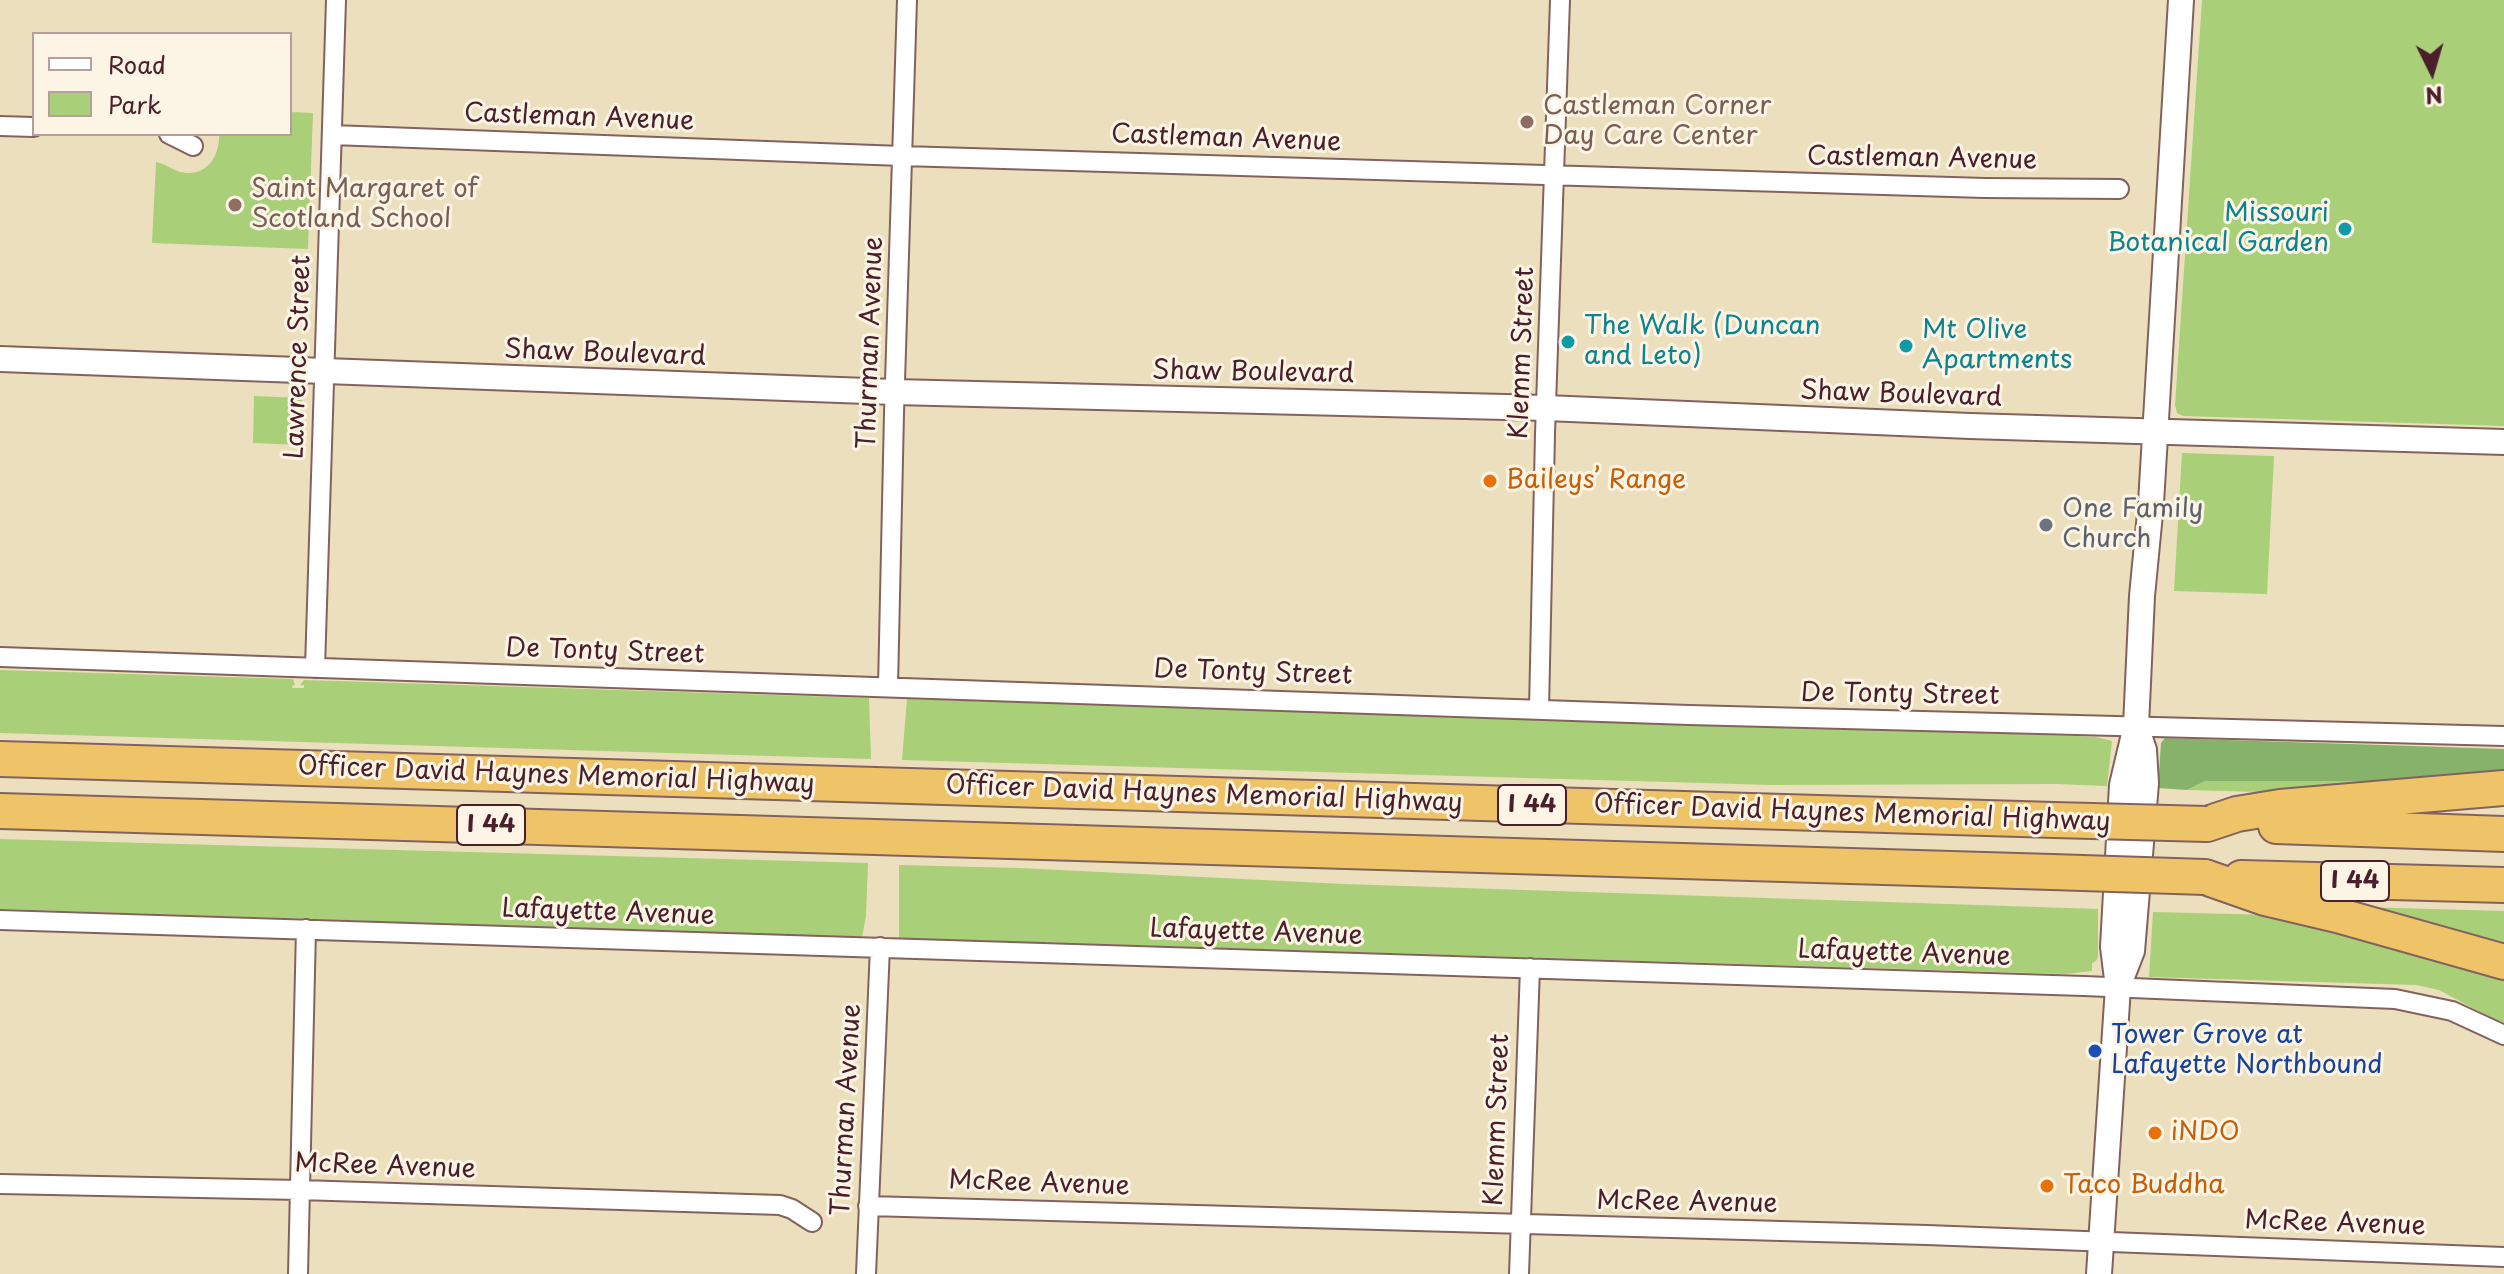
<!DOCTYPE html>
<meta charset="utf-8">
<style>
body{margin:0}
#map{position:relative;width:2504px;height:1274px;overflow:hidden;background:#ecdfbd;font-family:"Playpen Sans",sans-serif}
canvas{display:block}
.legend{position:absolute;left:32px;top:32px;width:260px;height:104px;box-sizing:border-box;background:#fcf5e5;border:2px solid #b59f9b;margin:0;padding:10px 14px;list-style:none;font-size:24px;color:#4a1f2b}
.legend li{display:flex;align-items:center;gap:16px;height:40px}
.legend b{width:40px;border:2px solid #b59f9b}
.north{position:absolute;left:2392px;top:32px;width:80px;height:80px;-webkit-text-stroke:6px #fcf5e5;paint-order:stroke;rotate:175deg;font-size:22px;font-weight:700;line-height:32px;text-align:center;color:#4a1f2b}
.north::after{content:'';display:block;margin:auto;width:28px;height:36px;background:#4a1f2b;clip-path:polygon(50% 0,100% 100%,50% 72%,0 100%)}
</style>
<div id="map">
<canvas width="2504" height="1274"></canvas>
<ul class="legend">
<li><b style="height:10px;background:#fff"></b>Road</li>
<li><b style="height:22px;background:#a9cf79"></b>Park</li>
</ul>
<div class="north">N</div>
</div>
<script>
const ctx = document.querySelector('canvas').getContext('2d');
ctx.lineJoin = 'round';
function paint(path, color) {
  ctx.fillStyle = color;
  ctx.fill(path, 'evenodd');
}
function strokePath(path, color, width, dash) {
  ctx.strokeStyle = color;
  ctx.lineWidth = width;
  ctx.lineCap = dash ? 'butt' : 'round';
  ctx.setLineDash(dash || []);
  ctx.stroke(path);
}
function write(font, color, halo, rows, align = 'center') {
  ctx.font = font + ' "Playpen Sans",sans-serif';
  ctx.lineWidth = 6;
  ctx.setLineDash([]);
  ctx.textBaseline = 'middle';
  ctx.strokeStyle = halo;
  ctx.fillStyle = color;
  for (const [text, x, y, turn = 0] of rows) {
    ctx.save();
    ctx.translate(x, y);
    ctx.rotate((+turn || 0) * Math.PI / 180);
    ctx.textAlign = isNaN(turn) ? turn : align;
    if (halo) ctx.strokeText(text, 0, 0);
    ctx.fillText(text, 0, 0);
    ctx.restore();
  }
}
paint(new Path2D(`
 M2202,0H2504V426L2183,416L2177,413L2175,405Z
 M290,112L313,113L308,249L152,243L156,162C166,164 171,169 180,172C206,178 220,157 219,134H290Z
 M254,396L302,398L300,445L253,443Z
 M2182,453L2274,456L2267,594L2174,591Z
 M0,670L293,679L295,685H293L292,688H304V685H300L304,680L869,698L871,759L0,733Z
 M907,699L2075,736L2096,737L2112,741L2107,786L2056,784L1771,785L902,760Z
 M2205,781H2375L2425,788L2332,794L2187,790Z
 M0,839L868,863L866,916L862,937L0,909Z
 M899,865L1019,868L1344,884L2098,909V957L2096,961L2092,963V971L2065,974L899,938Z
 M2362,907L2504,911V948Z
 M2153,912L2272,915L2469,967L2504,979V1023L2495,1020L2439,990L2416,985L2149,977Z`), '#a9cf79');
paint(new Path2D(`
 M2165,738L2504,749V778L2425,788L2375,781H2205L2187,790L2158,788L2161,743Z`), '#86b269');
const minor = new Path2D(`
 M0,126L34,127
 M169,134L193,146
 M332,135L902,156L1985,188L2119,189
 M0,657L1689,715L2504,736
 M315,668L336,0
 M888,687L894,413L907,0
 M1539,709L1545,434L1560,0
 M0,920L2084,986L2395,999L2452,1011L2504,1035
 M0,1184L300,1190L780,1205L792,1209L812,1222
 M868,1206L1927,1235L2504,1257
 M298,1274L306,929
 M866,1274L880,947
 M1519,1274L1530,968`);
const tertiary = new Path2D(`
 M0,359L894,392L1546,408L1970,426L2504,442
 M2118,987L2132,951L2146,783L2144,750L2136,726
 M2099,1274L2118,987L2113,947L2122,785L2136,726L2142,596L2151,503L2181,0`);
const motorway = new Path2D(`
 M0,759L2054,820
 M0,811L2052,872
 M2207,824L2237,814L2280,807L2504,788
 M2276,826L2504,834
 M2205,877L2265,898L2337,915L2504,962
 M2241,878L2504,885`);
strokePath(minor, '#83625e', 22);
strokePath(tertiary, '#83625e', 28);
strokePath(motorway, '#83625e', 38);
strokePath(minor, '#fff', 18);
strokePath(tertiary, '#fff', 24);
strokePath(motorway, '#efc469', 34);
const motorwayBridge = new Path2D(`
 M2054,820L2207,824
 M2052,872L2205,877`);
strokePath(motorwayBridge, '#83625e', 38, []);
strokePath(motorwayBridge, '#efc469', 34);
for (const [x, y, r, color] of [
 [1527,122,8,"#8d6e63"],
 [235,205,8,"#8d6e63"],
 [2345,229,8,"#0f9aa8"],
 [1568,342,8,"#0f9aa8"],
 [1906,346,8,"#0f9aa8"],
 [1490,481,8,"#e8710a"],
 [2046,525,8,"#6b7280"],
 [2095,1051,8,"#1a4fb4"],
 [2155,1133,8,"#e8710a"],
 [2047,1186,8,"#e8710a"]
]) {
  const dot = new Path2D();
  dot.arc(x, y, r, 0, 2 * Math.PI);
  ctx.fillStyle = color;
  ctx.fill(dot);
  strokePath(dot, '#fcf5e5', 3);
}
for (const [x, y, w] of [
 [1532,805,68],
 [491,825,68],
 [2355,881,68]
]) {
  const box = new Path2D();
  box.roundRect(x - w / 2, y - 20, w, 40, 6);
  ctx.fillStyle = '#fcf5e5';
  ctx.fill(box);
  strokePath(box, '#4a1f2b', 2);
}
write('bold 24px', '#4a1f2b', null, [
 ["I 44",1532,805],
 ["I 44",491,825],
 ["I 44",2355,881]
]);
write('26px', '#785e54', '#fcf5e5', [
 ["Castleman Corner",1543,107],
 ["Day Care Center",1543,137],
 ["Saint Margaret of",251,190],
 ["Scotland School",251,220]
], 'left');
write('26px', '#4a1f2b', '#fcf5e5', [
 ["Castleman Avenue",579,118,2],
 ["Castleman Avenue",1226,139,2],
 ["Castleman Avenue",1922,159,1],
 ["Thurman Avenue",871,343,-88],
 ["Klemm Street",1523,353,-88],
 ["Shaw Boulevard",605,354,2],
 ["Lawrence Street",299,357,-88],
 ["Shaw Boulevard",1253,373,1],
 ["Shaw Boulevard",1901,395,2],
 ["De Tonty Street",605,652,2],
 ["De Tonty Street",1253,673,2],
 ["De Tonty Street",1900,695,1],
 ["Officer David Haynes Memorial Highway",556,776,2],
 ["Officer David Haynes Memorial Highway",1204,795,2],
 ["Officer David Haynes Memorial Highway",1852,814,2],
 ["Lafayette Avenue",608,913,2],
 ["Lafayette Avenue",1256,933,2],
 ["Lafayette Avenue",1904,954,2],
 ["Thurman Avenue",847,1110,-87],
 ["Klemm Street",1498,1120,-88],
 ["McRee Avenue",385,1167,2],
 ["McRee Avenue",1039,1184,2],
 ["McRee Avenue",1687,1203,1],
 ["McRee Avenue",2335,1224,2]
]);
write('26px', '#0d838f', '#fcf5e5', [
 ["Missouri",2329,214,"right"],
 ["Botanical Garden",2329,244,"right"],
 ["The Walk (Duncan",1584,327],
 ["and Leto)",1584,357],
 ["Mt Olive",1922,331],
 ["Apartments",1922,361]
], 'left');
write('26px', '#c56008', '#fcf5e5', [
 ["Baileys’ Range",1506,481],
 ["iNDO",2171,1133],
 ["Taco Buddha",2063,1186]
], 'left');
write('26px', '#5b616d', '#fcf5e5', [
 ["One Family",2062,510],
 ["Church",2062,540]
], 'left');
write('26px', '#164399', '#fcf5e5', [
 ["Tower Grove at",2111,1036],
 ["Lafayette Northbound",2111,1066]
], 'left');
</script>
